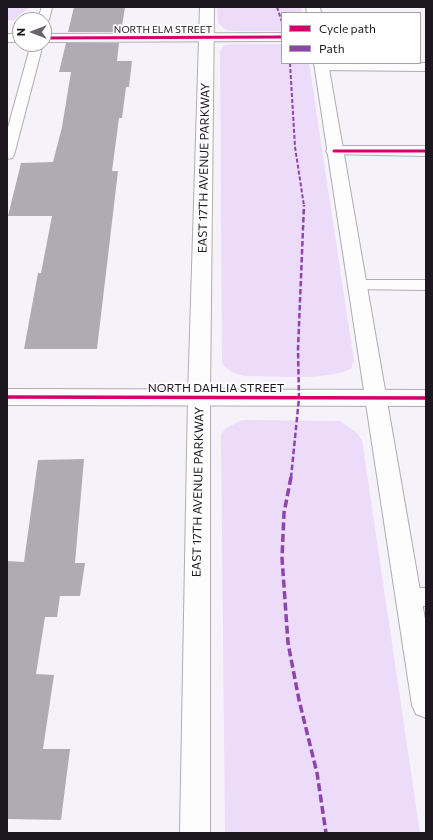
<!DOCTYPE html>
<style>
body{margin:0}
#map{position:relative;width:433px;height:840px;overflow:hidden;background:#f6f2fa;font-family:Commissioner,sans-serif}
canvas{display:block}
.frame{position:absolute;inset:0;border:8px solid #1d1820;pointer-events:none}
.legend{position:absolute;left:281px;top:12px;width:140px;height:52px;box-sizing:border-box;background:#fff;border:1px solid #a5a3a6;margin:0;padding:5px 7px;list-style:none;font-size:12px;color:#1d1820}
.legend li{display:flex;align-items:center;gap:8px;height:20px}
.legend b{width:20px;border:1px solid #a5a3a6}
.north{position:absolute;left:12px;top:12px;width:40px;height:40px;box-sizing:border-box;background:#fff;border:1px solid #a5a3a6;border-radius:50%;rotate:270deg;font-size:11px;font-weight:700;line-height:16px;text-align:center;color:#1d1820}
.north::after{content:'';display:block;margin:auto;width:14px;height:18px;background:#69646c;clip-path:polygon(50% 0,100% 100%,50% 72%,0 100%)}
</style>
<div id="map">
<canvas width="433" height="840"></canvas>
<div class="frame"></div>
<ul class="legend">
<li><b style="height:5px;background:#d6006c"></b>Cycle path</li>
<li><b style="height:5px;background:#8e44ad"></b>Path</li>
</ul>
<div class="north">N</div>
</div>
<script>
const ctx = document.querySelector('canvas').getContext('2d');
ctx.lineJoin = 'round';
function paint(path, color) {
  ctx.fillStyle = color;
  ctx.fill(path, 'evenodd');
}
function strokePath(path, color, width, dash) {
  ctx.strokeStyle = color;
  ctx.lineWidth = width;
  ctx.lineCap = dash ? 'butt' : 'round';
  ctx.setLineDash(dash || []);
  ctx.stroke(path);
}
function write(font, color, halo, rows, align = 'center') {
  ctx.font = font + ' Commissioner,sans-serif';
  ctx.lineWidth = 3.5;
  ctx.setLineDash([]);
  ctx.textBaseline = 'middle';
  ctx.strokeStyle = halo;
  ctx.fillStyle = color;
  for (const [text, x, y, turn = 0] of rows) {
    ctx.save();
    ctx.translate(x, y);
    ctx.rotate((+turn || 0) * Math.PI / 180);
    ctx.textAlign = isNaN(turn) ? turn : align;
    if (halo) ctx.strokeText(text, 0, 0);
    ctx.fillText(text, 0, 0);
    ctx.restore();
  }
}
paint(new Path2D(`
 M7,7H30L14,20H7Z
 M217,7H301L302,13H282V31H234L226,30L218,23Z
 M232,44H282V63H309L354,361L351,369C323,381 275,376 244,376C234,373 227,371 222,362L220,51L224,45Z
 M242,420L340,421L356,432L362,440L420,833H225L221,434L226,428Z`), '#ecdcf9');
paint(new Path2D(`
 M74,7H125L121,32H68Z
 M66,43H119L117,61H132L129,87H126L122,118H119L112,171H118L97,349H24L38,273H41L52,216H8L21,163L53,162L62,127L71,72H59Z
 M84,459L75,563H85L80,596H60L57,617H45L36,674L54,675L43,749H70L61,820L7,819V561L24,562L38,460Z`), '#b0aab2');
const service = new Path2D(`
 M42,7H52L49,20L44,23V20H37Z
 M31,44H43L14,155L12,158L7,159V131Z
 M321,63H426V71L317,70L315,67Z
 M356,280H426V290L350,289L348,285L350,281Z
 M408,588H426V606H408L401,603L397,597L401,591Z`);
const minor = new Path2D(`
 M282,33V41L44,42V34Z
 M7,34H20V42H7Z
 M334,146H426V156L328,154L326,151L328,148Z
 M7,389L426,390V406L7,405Z`);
const secondary = new Path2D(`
 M200,7H214L210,397V833H180L188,397Z
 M306,7H320L321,13H307Z
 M314,63H328L426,625V718L416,714L412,705Z`);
strokePath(service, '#b0acb4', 2);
strokePath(minor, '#b0acb4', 2);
strokePath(secondary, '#b0acb4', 2);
paint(service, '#fefdfe');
paint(minor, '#fefdfe');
paint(secondary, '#fefdfe');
strokePath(new Path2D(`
 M277,7L282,22
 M290,63L295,147L304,206`), '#8e44ad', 2, [4, 2]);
strokePath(new Path2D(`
 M291,478L299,398L298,349L304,205`), '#8e44ad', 2.5, [5.5, 2.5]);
strokePath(new Path2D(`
 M291,477L284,513L282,558L288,643L299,700L317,773L326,833`), '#8e44ad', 3.5, [8, 3.5]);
strokePath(new Path2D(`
 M44,38L282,37
 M334,151H426`), '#d6006c', 3);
strokePath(new Path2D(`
 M7,397L426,398`), '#d6006c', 3.5);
write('10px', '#1d1820', '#fff', [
 ["NORTH ELM STREET",163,30]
]);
write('12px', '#1d1820', '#fff', [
 ["EAST 17TH AVENUE PARKWAY",204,168,-89],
 ["NORTH DAHLIA STREET",216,388],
 ["EAST 17TH AVENUE PARKWAY",198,492,-89]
]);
</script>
